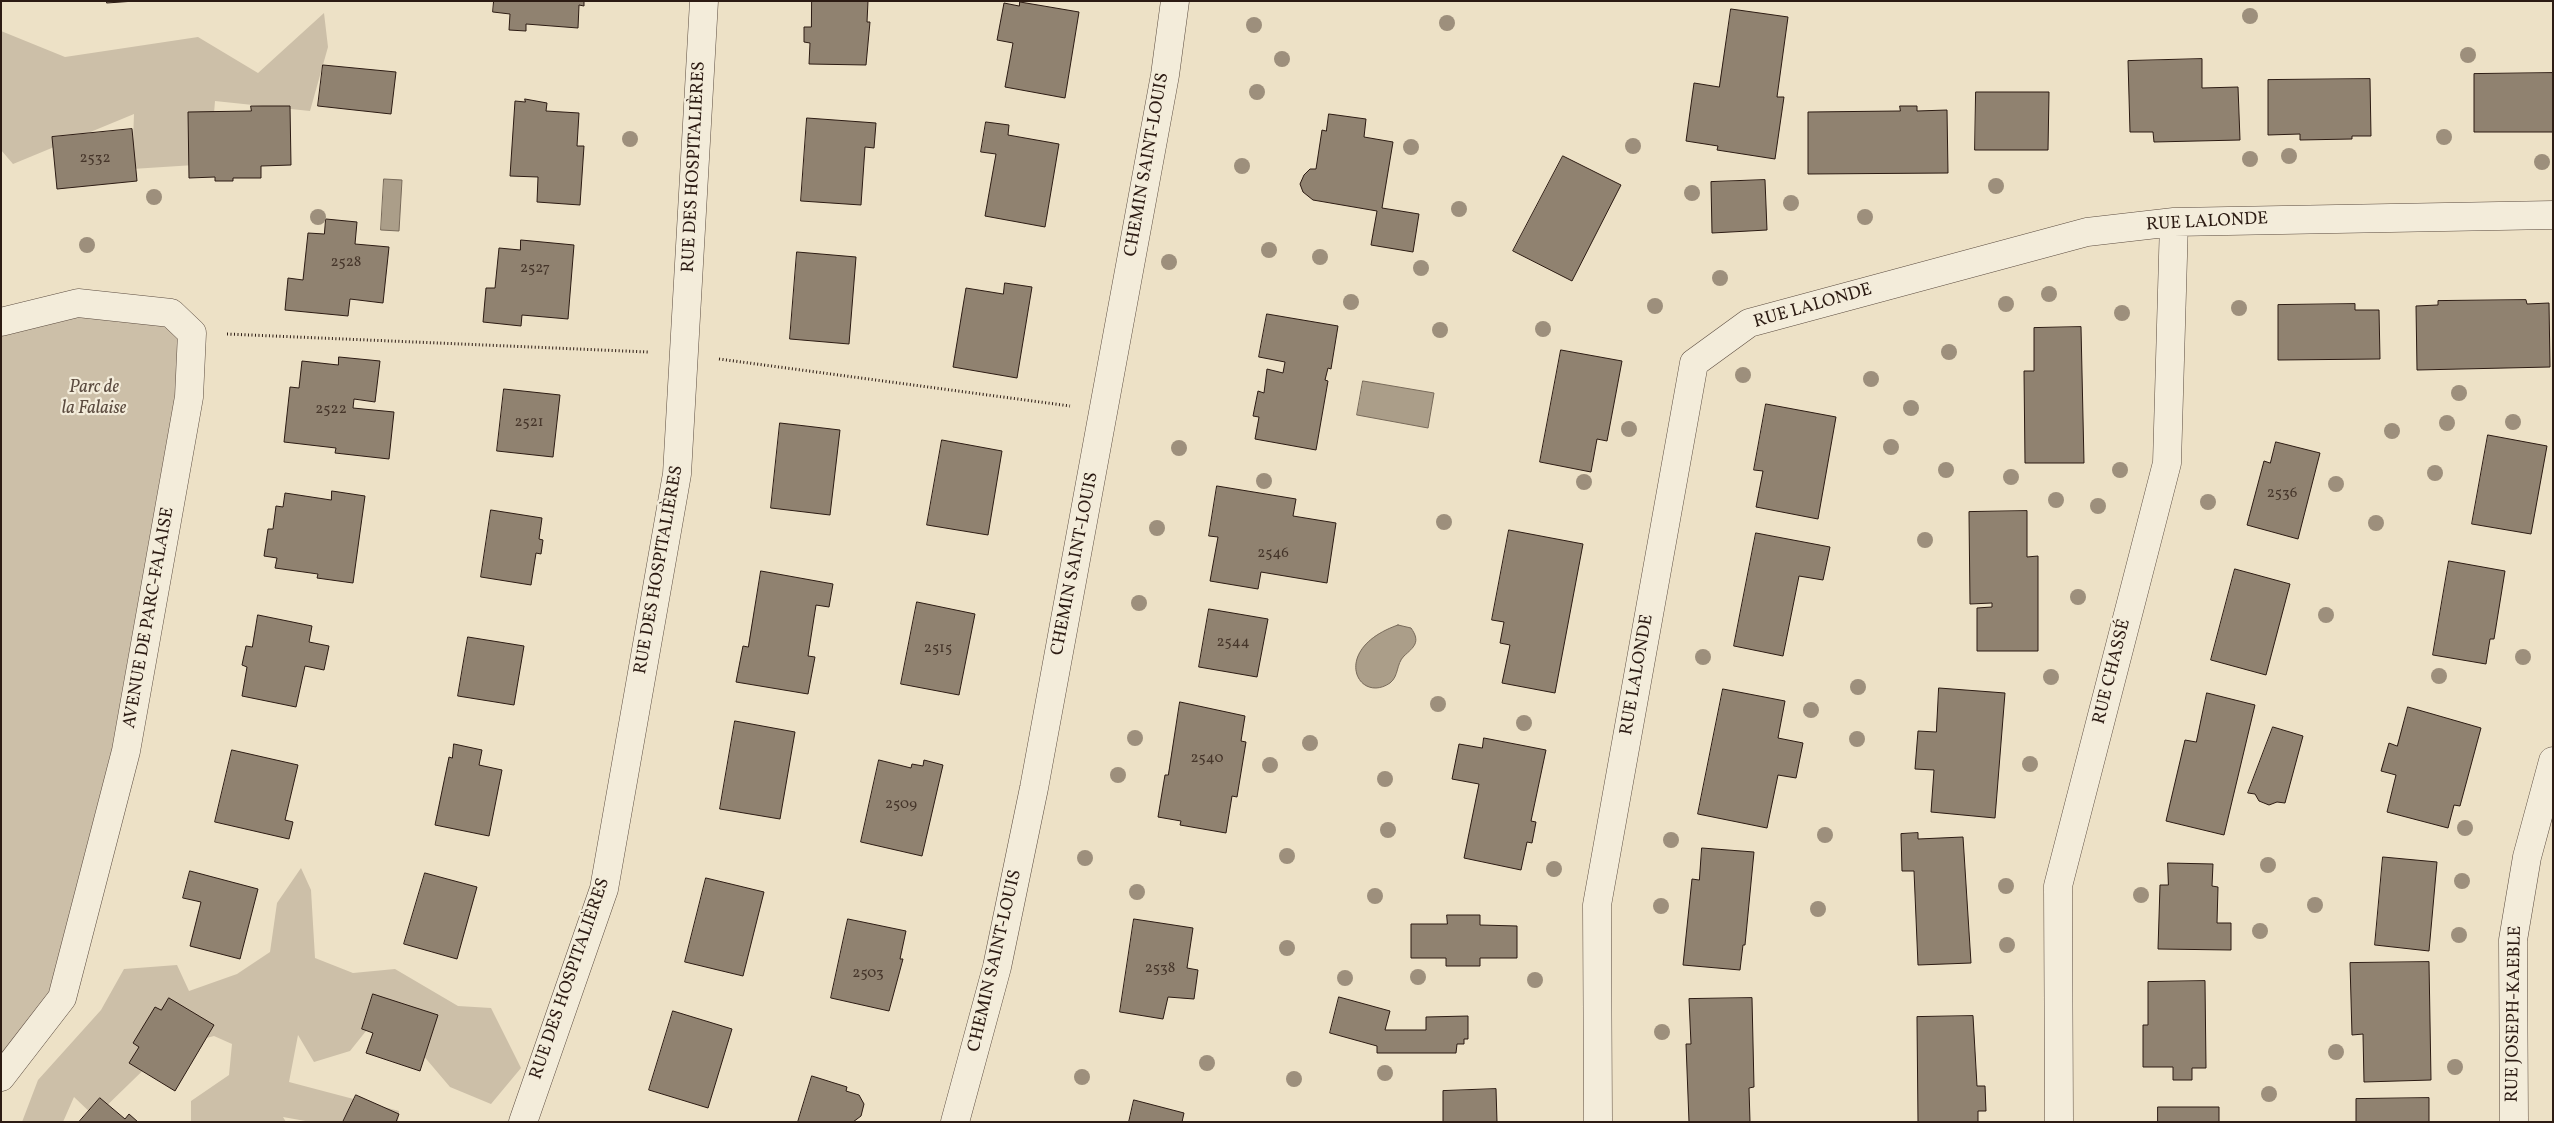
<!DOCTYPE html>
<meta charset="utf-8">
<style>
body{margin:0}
#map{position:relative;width:2554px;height:1123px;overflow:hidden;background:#ede1c6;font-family:Vollkorn,serif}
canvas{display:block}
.frame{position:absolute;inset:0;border:2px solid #2c1b13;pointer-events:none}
</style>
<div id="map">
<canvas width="2554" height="1123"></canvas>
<div class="frame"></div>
</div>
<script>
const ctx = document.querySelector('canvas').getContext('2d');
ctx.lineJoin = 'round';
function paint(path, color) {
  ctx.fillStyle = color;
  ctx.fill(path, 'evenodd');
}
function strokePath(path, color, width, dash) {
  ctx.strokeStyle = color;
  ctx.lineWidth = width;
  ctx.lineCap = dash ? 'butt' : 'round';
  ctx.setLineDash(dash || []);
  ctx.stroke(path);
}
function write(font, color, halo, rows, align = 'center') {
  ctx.font = font + ' Vollkorn,serif';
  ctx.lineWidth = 4.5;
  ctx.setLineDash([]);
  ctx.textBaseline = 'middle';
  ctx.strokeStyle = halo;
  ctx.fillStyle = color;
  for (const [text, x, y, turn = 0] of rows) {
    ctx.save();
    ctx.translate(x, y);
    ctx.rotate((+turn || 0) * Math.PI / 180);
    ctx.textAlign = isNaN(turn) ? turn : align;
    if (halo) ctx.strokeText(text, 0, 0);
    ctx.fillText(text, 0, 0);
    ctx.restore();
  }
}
paint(new Path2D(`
 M324,13L328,47L310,111L215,101L210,164L132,169L134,114L13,164L1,150V31L65,57L198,37L258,73Z
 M78,303L192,333L189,397L62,998L1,1077V322Z
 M301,868L311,890L315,958L353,973L395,969L458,1006L491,1008L521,1068L491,1104L450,1087L422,1054L378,1016L350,1051L314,1062L298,1035L289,1082L399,1111L398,1122H311L283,1117L286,1122H191V1101L229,1075L232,1044L214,1036L165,1049L95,1117L74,1097L63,1122H22L38,1080L101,1010L124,969L177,965L189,991L237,974L270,952L277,903Z`), '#ccbfa8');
const water = new Path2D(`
 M384,179L402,180L399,231L381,230Z
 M1363,381L1434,393L1428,428L1357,415Z
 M1398,625L1411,628C1421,642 1414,647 1404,656C1396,664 1399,676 1390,683C1358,705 1329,649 1398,625Z`);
paint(water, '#ab9e89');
strokePath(water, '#786a5a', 1);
const building = new Path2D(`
 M107,1H135L107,3Z
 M494,1H584V6L579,5L578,28L526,24V31L509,30L510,14L493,12Z
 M812,1H868L867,22H870L866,65L809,64L810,43L804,42V27H811Z
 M1020,2L1079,12L1065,98L1005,87L1013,43L997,40L1004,3L1019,6Z
 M1731,9L1788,17L1777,97H1784L1775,159L1717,150L1718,146L1686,141L1694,83L1719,87Z
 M2202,59V88L2238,87L2240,140L2154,142L2153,132H2130L2128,61Z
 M323,65L396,72L391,114L318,106Z
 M2553,73V132H2474V74Z
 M2370,79L2371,136H2352V139L2300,140V134L2268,135V80Z
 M1976,92H2049L2048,150H1975Z
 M525,99L547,103L546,111L579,113L577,146H584L580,205L537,202L538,177L510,176L515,101L525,102Z
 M251,106H290L291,165L261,166V178H233V181H215V177L189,178L188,112L251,111Z
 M1900,106H1917V111L1947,110L1948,173L1808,174V112L1900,111Z
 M1329,114L1366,119L1364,137L1393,142L1382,208L1419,214L1413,252L1371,245L1377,211L1313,200L1303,192L1300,184L1304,175L1310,169H1316L1322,130L1326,131Z
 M807,118L876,123L874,148L865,147L861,205L801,201Z
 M986,122L1009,125L1008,135L1059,144L1045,227L985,216L996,154L981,152Z
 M132,129L137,181L57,189L52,137Z
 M1563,156L1621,185L1572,281L1513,251Z
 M1765,180L1767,230L1712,233L1711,182Z
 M326,219L357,222L355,244L389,247L383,303L350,299L348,316L285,310L288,278L303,280L308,233L324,234Z
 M521,240L574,245L568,319L522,315L521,326L483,322L486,288H495L499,248L520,250Z
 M797,252L856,257L849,344L790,339Z
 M1005,283L1032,287L1017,378L953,367L966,288L1003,294Z
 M2526,300L2527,304L2549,303L2550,367L2417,370L2416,306L2438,305V301Z
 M2355,304V310H2379L2380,359L2278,360V305Z
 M1267,314L1338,326L1331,369L1328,368L1325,380L1328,381L1316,450L1255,439L1259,417L1253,416L1258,391L1264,393L1267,369L1283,373L1285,362L1259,357Z
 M2081,327L2084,463H2025L2024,371H2034V328Z
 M1561,350L1622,361L1607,441L1597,439L1591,472L1540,462Z
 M339,357L380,361L375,402L354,399L353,408L394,412L389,459L335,453L336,448L284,442L290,387L299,388L302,361L338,365Z
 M504,389L560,395L553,457L497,451Z
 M1766,404L1836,417L1818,519L1756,507L1763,471L1754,470Z
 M780,423L840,430L830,515L771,508Z
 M2488,435L2547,446L2531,534L2472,524Z
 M942,440L1002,451L988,535L927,525Z
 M2276,442L2320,453L2298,539L2247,525L2264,461L2270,463Z
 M1217,486L1296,499L1293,516L1336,523L1327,583L1261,572L1258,589L1210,581L1218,537L1209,536Z
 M332,491L365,496L353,583L317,578L318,574L275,568L277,558L264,556L268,529H273L276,506L283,507L285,493L331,500Z
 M491,510L542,518L539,539L543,540L541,554L536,553L531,585L481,577Z
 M2027,511V557L2038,556V651H1977V608L1992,607V603L1970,604L1969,512Z
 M1509,530L1583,544L1555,693L1502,683L1510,645L1500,643L1504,622L1492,620Z
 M1756,533L1830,547L1823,580L1799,576L1783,656L1734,646Z
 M2449,561L2505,571L2494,639H2490L2486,664L2433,655Z
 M2235,569L2290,584L2266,675L2211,660Z
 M761,571L833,584L829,607L816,605L808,656L815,657L808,694L736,682L743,646L748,647Z
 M917,602L975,614L959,695L901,684Z
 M1209,609L1268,619L1257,677L1199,667Z
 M258,615L312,626L309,642L329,646L324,670L305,666L296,707L242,696L247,667L242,665L246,646L252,647Z
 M468,637L524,646L514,705L458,696Z
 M1939,688L2005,693L1995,818L1931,812L1934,770L1915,769L1918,731L1936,732Z
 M1723,689L1785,701L1778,738L1803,743L1796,778L1778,775L1767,828L1698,814Z
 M2207,693L2255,705L2224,835L2166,821L2185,740L2196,742Z
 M1180,702L1245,716L1241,741L1246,742L1237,797L1232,796L1226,833L1180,825L1181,821L1158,817L1165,775H1168Z
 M2408,707L2481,728L2460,806L2454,805L2448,828L2387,812L2396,775L2381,771L2389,743L2397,746Z
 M735,721L795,732L780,819L720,809Z
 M2273,727L2303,736L2285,803L2277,802L2269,805L2259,801L2255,794L2248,793Z
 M1484,738L1546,750L1531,821L1536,822L1532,843L1527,842L1521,870L1464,858L1479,784L1452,779L1459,744L1482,748Z
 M454,744L482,750L479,765L502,770L489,836L435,825L449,757L452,758Z
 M232,750L298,765L285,820L293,822L289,839L215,822Z
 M879,760L911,768L912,764L923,766L924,760L943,765L922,856L861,842Z
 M1918,833V839L1963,837L1971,963L1918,965L1914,871H1902L1901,834Z
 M1702,848L1754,852L1745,945H1743L1740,970L1683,965L1692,879L1699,880Z
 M2383,857L2437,862L2429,951L2375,945Z
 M2168,863L2213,864L2212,886L2218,887L2217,923H2231V950L2158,949L2160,885H2168Z
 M190,871L258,889L240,959L190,946L201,902L183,898Z
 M425,873L477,887L457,959L404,944Z
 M706,878L764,892L743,976L685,962Z
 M1447,915H1480V925L1517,926V958H1480V966H1446V958H1411V924H1447Z
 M848,919L906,931L900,959H903L889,1011L831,998Z
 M1134,919L1193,928L1187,968L1198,970L1194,999L1168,997L1163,1019L1120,1012Z
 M2429,962L2431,1080L2364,1082L2363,1034L2352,1035L2350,963Z
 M2205,981L2206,1068H2192V1080H2173V1067H2143V1025H2148V982Z
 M373,994L438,1015L420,1071L366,1053L373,1033L362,1029Z
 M1339,997L1390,1011L1385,1030H1426V1017L1468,1016V1039H1464V1044H1457L1456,1053H1377V1046L1330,1033Z
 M169,998L214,1025L175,1091L129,1063L139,1047L133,1043L155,1007L161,1010Z
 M1752,998L1754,1087L1749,1088L1750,1122H1689L1686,1044H1691L1689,999Z
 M673,1011L732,1029L708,1108L649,1090Z
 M1973,1016L1977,1086H1985L1986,1111H1978V1122H1918L1917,1017Z
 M812,1076L847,1087L846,1091L859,1095L864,1104L861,1116L853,1122H798Z
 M1496,1089L1497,1122H1443V1091Z
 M356,1095L399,1114L396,1122H343Z
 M100,1098L125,1119L129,1114L138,1122H79Z
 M2429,1098V1122H2356V1099Z
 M1134,1100L1184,1113L1182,1122H1129Z
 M2158,1107H2219V1122H2158Z`);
paint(building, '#908270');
strokePath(building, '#2c1b13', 1);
const minor = new Path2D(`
 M1,322L78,303L171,313L192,333L189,397L126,751L62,998L1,1077
 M523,1122L604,889L677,474L704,1
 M1598,1122L1597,905L1694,363L1749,323L2087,232L2174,222L2553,215
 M2059,1122L2058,886L2167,463L2174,222
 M2514,1122L2513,940L2527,857L2553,761`);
const tertiary = new Path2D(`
 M955,1122L997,967L1034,788L1165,75L1175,1`);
strokePath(minor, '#5c4c40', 29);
strokePath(tertiary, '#5c4c40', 29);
strokePath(new Path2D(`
 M227,334L648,352
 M719,359L1070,406`), '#2c1b13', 3, [1, 2.5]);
strokePath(minor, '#f3ecda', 28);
strokePath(tertiary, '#f3ecda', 28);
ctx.fillStyle = '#9d8f7c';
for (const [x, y] of [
 [2250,16],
 [1447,23],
 [1254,25],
 [2468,55],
 [1282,59],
 [1257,92],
 [2444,137],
 [630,139],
 [1633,146],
 [1411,147],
 [2289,156],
 [2250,159],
 [2542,162],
 [1242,166],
 [1996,186],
 [1692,193],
 [154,197],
 [1791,203],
 [1459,209],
 [318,217],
 [1865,217],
 [87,245],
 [1269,250],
 [1320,257],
 [1169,262],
 [1421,268],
 [1720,278],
 [2049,294],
 [1351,302],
 [2006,304],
 [1655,306],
 [2239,308],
 [2122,313],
 [1543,329],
 [1440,330],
 [1949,352],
 [1743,375],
 [1871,379],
 [2459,393],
 [1911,408],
 [2513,422],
 [2447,423],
 [1629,429],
 [2392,431],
 [1891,447],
 [1179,448],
 [1946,470],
 [2120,470],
 [2435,473],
 [2011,477],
 [1264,481],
 [1584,482],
 [2336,484],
 [2056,500],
 [2208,502],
 [2098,506],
 [1444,522],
 [2376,523],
 [1157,528],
 [1925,540],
 [2078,597],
 [1139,603],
 [2326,615],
 [1703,657],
 [2523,657],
 [2439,676],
 [2051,677],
 [1858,687],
 [1438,704],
 [1811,710],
 [1524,723],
 [1135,738],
 [1857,739],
 [1310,743],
 [2030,764],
 [1270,765],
 [1118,775],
 [1385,779],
 [2465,828],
 [1388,830],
 [1825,835],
 [1671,840],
 [1287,856],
 [1085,858],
 [2268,865],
 [1554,869],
 [2462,881],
 [2006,886],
 [1137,892],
 [2141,895],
 [1375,896],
 [2315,905],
 [1661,906],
 [1818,909],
 [2260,931],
 [2459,935],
 [2007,945],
 [1287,948],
 [1418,977],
 [1345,978],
 [1535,980],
 [1662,1032],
 [2336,1052],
 [1207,1063],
 [2455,1067],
 [1385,1073],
 [1082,1077],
 [1294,1079],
 [2269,1094]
]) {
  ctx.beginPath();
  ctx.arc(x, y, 8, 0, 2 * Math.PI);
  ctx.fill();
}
write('15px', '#45352a', null, [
 ["2532",95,159],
 ["2528",346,263],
 ["2527",535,269],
 ["2522",331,410],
 ["2521",529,423],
 ["2536",2282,494],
 ["2546",1273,554],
 ["2544",1233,643],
 ["2515",938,649],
 ["2540",1207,759],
 ["2509",901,805],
 ["2538",1160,969],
 ["2503",868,974]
]);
write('18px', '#2c1b13', '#f3ecda', [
 ["CHEMIN SAINT-LOUIS",1148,165,-80],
 ["RUE DES HOSPITALIÈRES",695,167,-87],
 ["RUE LALONDE",2207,223,-3],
 ["RUE LALONDE",1813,307,-16],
 ["CHEMIN SAINT-LOUIS",1076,564,-79],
 ["RUE DES HOSPITALIÈRES",660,570,-80],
 ["AVENUE DE PARC-FALAISE",150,618,-80],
 ["RUE CHASSÉ",2113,672,-76],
 ["RUE LALONDE",1638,675,-80],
 ["CHEMIN SAINT-LOUIS",996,961,-77],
 ["RUE DES HOSPITALIÈRES",571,979,-71],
 ["RUE JOSEPH-KAEBLE",2515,1014,-89]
]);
write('italic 18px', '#5c4c40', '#f3ecda', [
 ["Parc de",94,389],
 ["la Falaise",94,410]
]);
</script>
